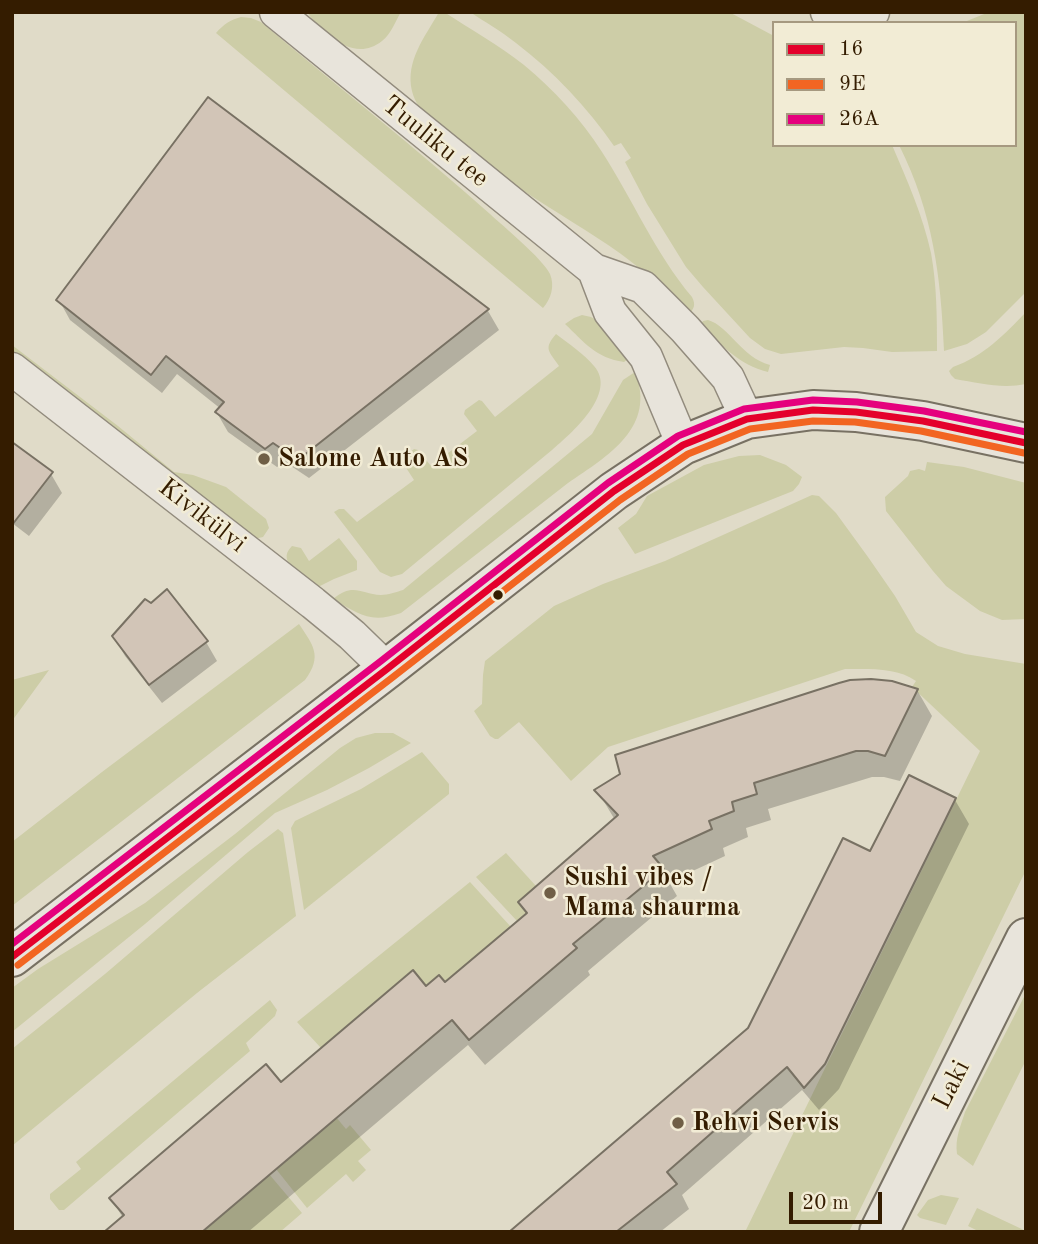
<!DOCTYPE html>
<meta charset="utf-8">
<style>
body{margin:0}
#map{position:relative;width:1038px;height:1244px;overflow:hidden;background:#e0dbc8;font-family:"Old Standard TT",serif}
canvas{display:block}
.frame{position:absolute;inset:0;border:14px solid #341c00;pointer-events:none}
.legend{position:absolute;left:772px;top:21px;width:245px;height:126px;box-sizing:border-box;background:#f2ecd5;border:2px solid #a69980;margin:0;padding:9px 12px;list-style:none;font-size:21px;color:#341c00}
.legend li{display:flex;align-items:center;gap:14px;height:35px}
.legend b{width:35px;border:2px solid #a69980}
.scale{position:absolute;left:789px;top:1192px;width:93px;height:32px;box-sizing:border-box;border:4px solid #341c00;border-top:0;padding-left:9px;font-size:21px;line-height:24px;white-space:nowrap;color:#341c00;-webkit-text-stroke:5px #f2ecd5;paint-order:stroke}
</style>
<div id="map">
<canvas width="1038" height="1244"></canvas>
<div class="frame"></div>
<ul class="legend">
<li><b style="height:9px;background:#e4002b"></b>16</li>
<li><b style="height:9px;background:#f26522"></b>9E</li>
<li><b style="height:9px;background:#e5007d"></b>26A</li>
</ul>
<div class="scale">20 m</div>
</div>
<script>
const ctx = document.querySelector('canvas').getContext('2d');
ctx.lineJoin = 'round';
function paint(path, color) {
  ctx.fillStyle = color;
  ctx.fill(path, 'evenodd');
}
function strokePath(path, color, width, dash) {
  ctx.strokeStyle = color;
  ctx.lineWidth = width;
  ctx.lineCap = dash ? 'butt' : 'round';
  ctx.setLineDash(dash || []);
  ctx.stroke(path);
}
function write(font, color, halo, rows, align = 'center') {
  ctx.font = font + ' "Old Standard TT",serif';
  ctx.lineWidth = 5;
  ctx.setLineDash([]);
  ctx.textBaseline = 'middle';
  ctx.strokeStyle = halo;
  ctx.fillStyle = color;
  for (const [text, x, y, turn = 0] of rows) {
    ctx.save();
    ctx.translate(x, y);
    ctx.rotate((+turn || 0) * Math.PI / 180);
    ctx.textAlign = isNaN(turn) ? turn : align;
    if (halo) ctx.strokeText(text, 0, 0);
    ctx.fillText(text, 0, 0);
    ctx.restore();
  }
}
paint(new Path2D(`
 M307,12H401C395,22 391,34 382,41C355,63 323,35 307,12Z
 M439,12H444C470,29 499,45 524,65C554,90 581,119 602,152C633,200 655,253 692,297C696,305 694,308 689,315C667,293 646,272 621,254C589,231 555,212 522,190C500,174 479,158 458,141C441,128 417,113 412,91C405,61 425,37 439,12Z
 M470,12H729L774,36V145H892C907,180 923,216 931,253C937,286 937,319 937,351L892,352L863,348L844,347L781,354L765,349L750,338L703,287L686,267L647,204L625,162L631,158L621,143L614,146C587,107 554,72 516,43C501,31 485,22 470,12Z
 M989,12H1026V292L986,332L967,344L944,351C941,276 933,213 899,145H1015V23H962Z
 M241,17L251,18L261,22C337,86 416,148 490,214C504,227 542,258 550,274C555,286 551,299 543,308L216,33C224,24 230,20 241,17Z
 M1026,312V384C1002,389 979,383 955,379L951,375L949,371L953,367C984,356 1004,335 1026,312Z
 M582,315L591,317L598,321L628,359L624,362C596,358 584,342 565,324L574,318Z
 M708,320C729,326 741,357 770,365L768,372C739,365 721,345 701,324L703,321Z
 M556,334C569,344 584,354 594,366C618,393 571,434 552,450L402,574L391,577L380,572L334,512L339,509H344L357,522L414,480L401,460L414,449L418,450L431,466L477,431L464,414L465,410L479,400L482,401L495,417L559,366C549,351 543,349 556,334Z
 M12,345L118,426L174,472L193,475L226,487L266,519L269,528L263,537L254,539L248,535L12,353Z
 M635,372C657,427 608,456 568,483L401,613C370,624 359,614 333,599C353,582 361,594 381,595C388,595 396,592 403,590L592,434L623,380Z
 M760,455L786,465L802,477L799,484L793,491L635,554L618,528L636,514L647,496L704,465L739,456Z
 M927,462L964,467L1026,483V619L1002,620L980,611L946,586L933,571L886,511L885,497L908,476L910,471L919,469L925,471Z
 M812,495L819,496L836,513L868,557L895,596L916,632L938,646L965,654L1026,664V870L849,1232H745L980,751L912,687L916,681C897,667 867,669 845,669L608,747L571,781L519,722L498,739H495L490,736L474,711L482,704L483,675L485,661L554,606L603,584L665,561Z
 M339,538L357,561V570L334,579L318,587C306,578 274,563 292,546L301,548L309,561Z
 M299,624C313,645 323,656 305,680L12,906V842L102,772Z
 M49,670L12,721V680Z
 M375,733H393L411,743L369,768L327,790L275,813L145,924L12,1032V988L38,969L145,903L235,834L340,748L356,738Z
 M422,752L449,784V794L304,910L291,828L295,821L361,789Z
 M278,829L283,833L296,916L197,993L12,1146V1049L105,974L248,852Z
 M506,853L536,886L518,902L527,913L517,921L476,877Z
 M470,882L511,927L445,982L439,975L426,986L412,970L321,1048L297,1022Z
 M1026,993V1060L973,1166L957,1154C955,1138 960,1128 965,1112Z
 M270,1000L277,1010L275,1016L246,1043L250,1051L64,1210H59L50,1199V1194L81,1169L76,1162Z
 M336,1117L346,1129L350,1125L371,1150L358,1161L366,1170L353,1182L346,1174L307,1208L276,1169Z
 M269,1174L302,1213L280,1232H202Z
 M941,1195L959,1198L946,1225L920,1218L917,1215L928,1200Z
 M977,1208L1026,1231V1232H980L968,1226Z`), '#cdcda7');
paint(new Path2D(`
 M209,99L488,311L499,330L309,478L285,462L277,467L228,432L217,413L221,409L177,374L162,393L70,320L59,300Z
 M51,474L62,493L29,536L12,523Z
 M114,637L206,642L217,661L162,703L125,656Z
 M917,690L932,716L900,781L884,777H872L768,809L771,820L746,828L748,837L723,848L725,856L669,882L677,896L588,971L590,975L485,1065L468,1045L248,1232H107L123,1218L111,1198L426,988L445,985L527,915L520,902L615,820L597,790Z
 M955,800L969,824L839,1089L819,1110L802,1090L682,1195L689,1209L660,1232H511L750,1029L870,854Z`), '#0003');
const building = new Path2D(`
 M208,97L489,309L298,460L273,443L265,449L215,412L224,402L166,356L151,375L56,300Z
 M12,442L53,472L12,525Z
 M167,589L208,641L149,685L112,636L145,599L151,603Z
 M871,679L892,681L918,689L885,756L868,751H856L754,783L757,794L732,802L734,811L709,821L712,829L653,856L664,869L573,944L577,948L469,1040L452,1020L202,1232H104L124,1215L109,1198L266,1064L281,1082L413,970L426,986L439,975L445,982L527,913L518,902L618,815L594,790L620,774L615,755L839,683L850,680Z
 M909,775L956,798L825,1064L804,1088L787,1067L667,1172L677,1184L616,1232H509L748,1028L843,838L870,851Z`);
paint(building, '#d2c5b7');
strokePath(building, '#787163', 2);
const street = new Path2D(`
 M276,12L594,270L643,287L685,329L728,378L747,419
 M827,12L846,22L873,12
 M594,270L610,312L646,357L683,445
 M12,369L313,603L352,635L387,669`);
const secondary = new Path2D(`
 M12,957L387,669L614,491L683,445L747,419L813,410L856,412L923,421L1026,443
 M879,1232L1026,938`);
strokePath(street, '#928b7d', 35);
strokePath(secondary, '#787163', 42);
strokePath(street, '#e8e4db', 32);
strokePath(secondary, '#e8e4db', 38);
strokePath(new Path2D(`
 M12,957L387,669L614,491L683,445L747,419L813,410L856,412L923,421L1026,443`), '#e4002b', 7);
strokePath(new Path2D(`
 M18,965L393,677L620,500L688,454L750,429L813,421L855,422L921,431L1024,453`), '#f26522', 7);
strokePath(new Path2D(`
 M12,944L381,661L608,483L678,436L744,409L813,400L857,402L924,411L1026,432`), '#e5007d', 7);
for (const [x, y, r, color] of [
 [264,459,7,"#705f46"],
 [498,595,6,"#341c00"],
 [550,893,7,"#705f46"],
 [678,1123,7,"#705f46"]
]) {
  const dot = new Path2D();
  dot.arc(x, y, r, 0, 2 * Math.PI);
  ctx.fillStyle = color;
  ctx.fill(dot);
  strokePath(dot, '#f2ecd5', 2.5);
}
write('26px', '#341c00', '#f2ecd5', [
 ["Tuuliku tee",435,142,39],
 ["Kivikülvi",202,516,38],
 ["Laki",952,1085,-63]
]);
write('bold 26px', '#341c00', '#f2ecd5', [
 ["Salome Auto AS",278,459],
 ["Sushi vibes /",564,878],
 ["Mama shaurma",564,908],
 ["Rehvi Servis",692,1123]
], 'left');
</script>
